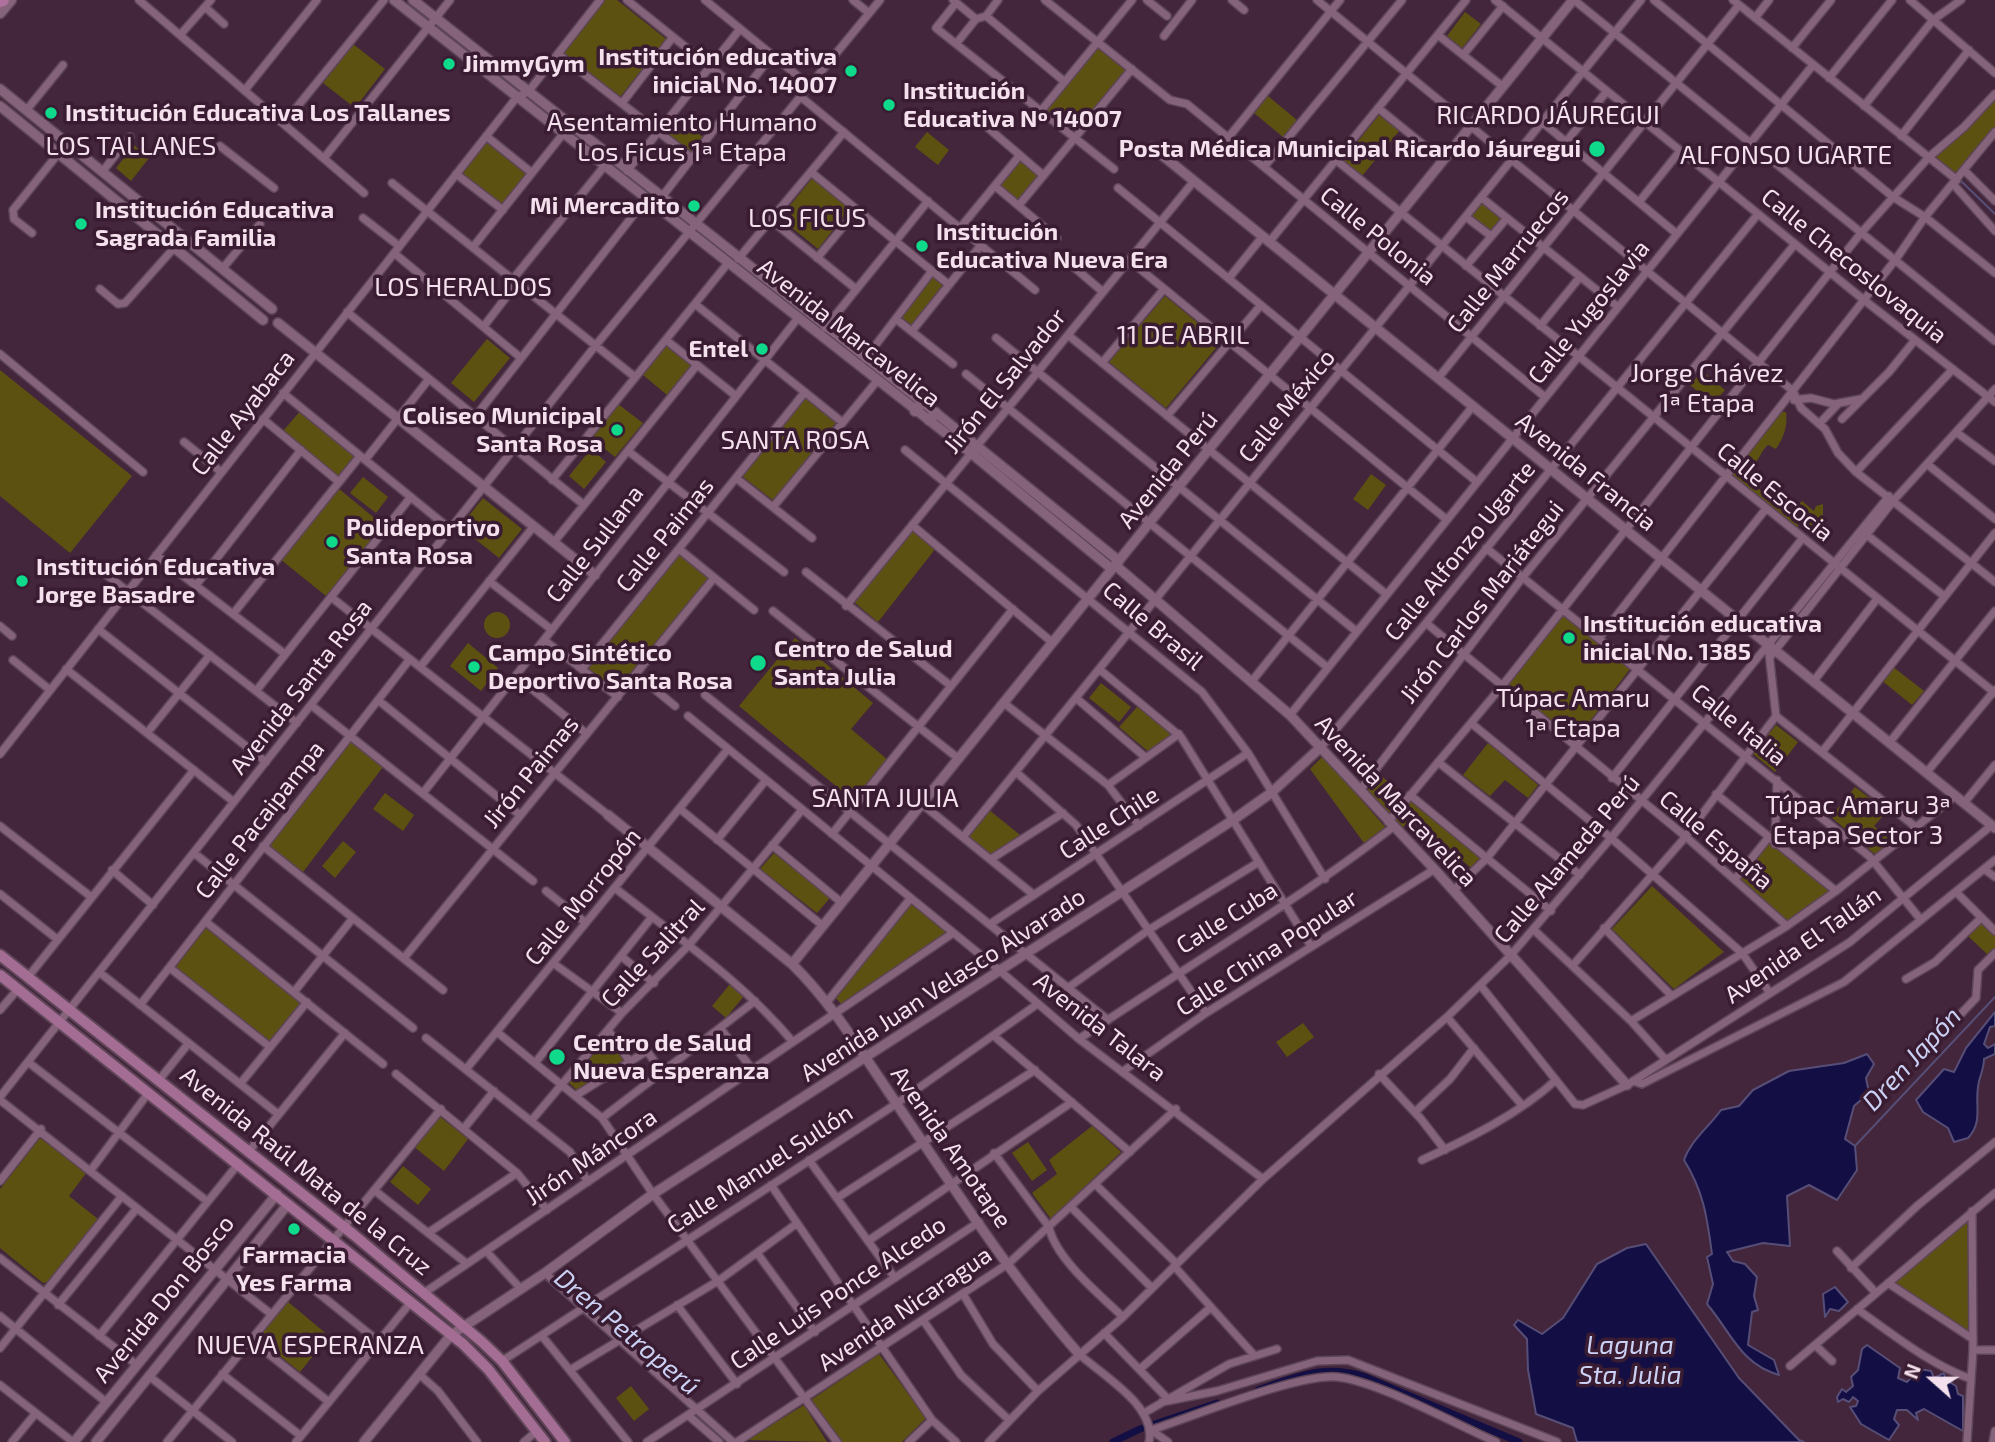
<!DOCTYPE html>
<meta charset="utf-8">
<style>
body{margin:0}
#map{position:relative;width:1995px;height:1442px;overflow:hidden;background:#43263b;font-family:"Exo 2",sans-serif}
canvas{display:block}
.north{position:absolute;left:1897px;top:1344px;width:70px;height:70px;-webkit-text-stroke:5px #391c31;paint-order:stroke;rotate:291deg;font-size:19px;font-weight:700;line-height:28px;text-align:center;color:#f5e1ee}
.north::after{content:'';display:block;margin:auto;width:24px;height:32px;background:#f5e1ee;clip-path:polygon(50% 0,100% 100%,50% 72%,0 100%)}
</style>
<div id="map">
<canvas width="1995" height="1442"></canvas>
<div class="north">N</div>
</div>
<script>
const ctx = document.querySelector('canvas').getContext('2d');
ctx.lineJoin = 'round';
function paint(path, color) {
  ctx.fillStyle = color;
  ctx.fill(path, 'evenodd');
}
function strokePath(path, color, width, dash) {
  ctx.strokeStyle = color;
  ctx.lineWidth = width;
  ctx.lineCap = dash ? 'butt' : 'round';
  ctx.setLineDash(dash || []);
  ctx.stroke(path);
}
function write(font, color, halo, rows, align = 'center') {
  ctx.font = font + ' "Exo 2",sans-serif';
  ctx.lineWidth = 7;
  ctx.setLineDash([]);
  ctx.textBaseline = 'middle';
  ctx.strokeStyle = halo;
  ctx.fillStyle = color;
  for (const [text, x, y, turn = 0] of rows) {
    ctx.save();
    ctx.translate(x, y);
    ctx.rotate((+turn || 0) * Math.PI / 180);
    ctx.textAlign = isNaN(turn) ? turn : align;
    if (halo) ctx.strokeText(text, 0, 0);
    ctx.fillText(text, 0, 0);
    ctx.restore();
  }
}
paint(new Path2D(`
 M605,0H617L666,39L620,97L564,53Z
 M1465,12L1481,24L1462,48L1447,36Z
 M353,44L385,69L355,108L323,83Z
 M1098,46L1128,70L1077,134L1046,111Z
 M1268,96L1297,120L1283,137L1254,113Z
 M1995,99V127L1956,176L1933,157L1954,141Z
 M672,113L704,138L690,156L659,131Z
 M1379,115L1399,131L1362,176L1343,160Z
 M927,132L949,150L938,165L915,147Z
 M488,141L530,173L504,206L462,174Z
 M134,145L149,158L131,181L116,168Z
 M1019,159L1040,176L1018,201L999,185Z
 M814,176L851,207L818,249L780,218Z
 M1481,201L1502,217L1489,233L1469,217Z
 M931,276L943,285L912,325L900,316Z
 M1165,296L1221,342L1166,408L1109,362Z
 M487,339L510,358L474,402L451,383Z
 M667,344L692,364L667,395L643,375Z
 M0,370L132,476L70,553L0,496Z
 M1702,371L1725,390L1713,404L1690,385Z
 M806,394L838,420L774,501L742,476Z
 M618,404L643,423L615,457L591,438Z
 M302,409L357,455L338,477L283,431Z
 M1779,412H1786C1788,425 1784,437 1776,449L1768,445C1761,451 1760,458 1754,465L1751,463L1749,478H1753L1756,486L1772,502L1779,500L1788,503L1790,514L1802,501L1814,511L1816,506L1823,504V520L1811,534L1798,522V530L1725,478Z
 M591,449L606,462L584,489L569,476Z
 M1371,474L1386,485L1368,510L1353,499Z
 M363,477L388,497L376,513L350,493Z
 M338,488L383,525L326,596L280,559Z
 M483,498L522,529L499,558L460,527Z
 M912,529L936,548L878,622L854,602Z
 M680,553L711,578L618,692L587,667Z
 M484 625a13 13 0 1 1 26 0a13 13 0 1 1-26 0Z
 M1562,615L1630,669L1576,739L1507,685Z
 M795,638L873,703L851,729L888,760L854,801L739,706Z
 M468,643L498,668L481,691L450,666Z
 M1892,666L1924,691L1912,705L1881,680Z
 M1101,683L1131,707L1119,722L1089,698Z
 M1139,705L1172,736L1150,753L1119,727Z
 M1776,725L1798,742L1775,772L1753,754Z
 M351,741L383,767L303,872L270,846Z
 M1488,743L1538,785L1528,798L1505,780L1490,796L1463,775Z
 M1323,756L1386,828L1364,843L1310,769Z
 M1379,774L1404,795L1388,815L1367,791Z
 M1855,787L1887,811L1874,826L1893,842L1875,854L1831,817Z
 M385,793L414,815L403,831L373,809Z
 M1410,801L1480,858L1471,868L1413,817L1402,828L1393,821Z
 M988,809L1020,835L992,857L966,836Z
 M343,841L356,852L335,878L322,866Z
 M1768,842L1833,891L1787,923L1738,879Z
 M774,853L830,898L817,913L760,869Z
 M1652,886L1724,952L1674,989L1612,929Z
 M910,902L947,933L843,1006L835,997Z
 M1981,922L1995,936V950L1989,956L1968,936Z
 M206,928L301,1002L269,1042L175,968Z
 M730,984L744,996L726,1018L712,1006Z
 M1303,1023L1314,1037L1287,1057L1276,1042Z
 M607,1037L627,1061L579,1092L567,1081Z
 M439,1116L468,1139L444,1171L413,1146Z
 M1092,1126L1121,1152L1051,1219L1032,1193L1057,1174L1049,1160Z
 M40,1138L87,1172L69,1196L98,1219L47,1282L43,1283L0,1248V1189Z
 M1028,1142L1047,1170L1032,1181L1012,1153Z
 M403,1166L431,1189L418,1205L390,1182Z
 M1970,1215L1971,1335L1891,1283Z
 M287,1301L329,1336L300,1372L258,1338Z
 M879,1354L926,1418L902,1442H842L811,1400Z
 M631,1386L649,1409L634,1421L616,1398Z
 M804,1405L827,1442L747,1440Z`), '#5d5111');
const water = new Path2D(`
 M1995,1012V1026L1990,1027L1984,1044L1988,1048L1995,1044V1054L1984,1059C1984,1070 1979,1077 1978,1087C1975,1106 1983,1122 1968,1138L1954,1142L1948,1128L1923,1112L1916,1100L1944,1069L1954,1072L1966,1048Z
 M1867,1054L1874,1064L1866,1078L1869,1093L1854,1106L1845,1139L1855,1146L1857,1170L1837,1200L1809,1185L1787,1196L1790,1246L1763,1243L1727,1252L1733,1261L1745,1264L1757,1277L1754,1296L1758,1310L1752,1312L1748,1345L1774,1360L1779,1375C1740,1364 1731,1332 1707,1304L1713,1284L1707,1257L1712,1254C1707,1218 1704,1192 1684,1160C1691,1140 1709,1127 1721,1110L1739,1106L1753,1090L1789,1071L1844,1063Z
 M1646,1244L1739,1378L1799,1440L1804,1442H1577L1573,1428L1536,1414L1528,1370L1527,1339L1514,1325L1518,1320L1542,1334L1563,1318L1597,1264L1627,1248Z
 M1835,1287L1848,1302L1839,1311L1830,1309L1825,1317L1823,1294Z
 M1867,1345L1900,1368L1898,1378L1907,1382L1919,1369L1931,1371L1934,1378L1944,1373L1945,1378L1952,1379L1951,1383L1956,1386L1958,1394L1963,1396V1431L1924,1409L1916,1413L1918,1420L1907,1410H1897L1894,1419L1899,1425L1889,1440L1861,1424L1850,1407L1856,1406L1858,1401L1853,1397L1849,1402L1843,1399L1838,1402L1837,1397L1842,1389L1846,1392L1853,1386L1851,1377L1858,1370L1862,1349Z`);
paint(water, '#130f44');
strokePath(water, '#574e77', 2);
strokePath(new Path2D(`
 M1961,181L1995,214
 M1855,1146L1995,997
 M344,1221L352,1212
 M544,1278L579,1309
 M583,1313L613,1339
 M619,1345L665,1386`), '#574e77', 2);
strokePath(new Path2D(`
 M1258,1390C1296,1377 1323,1364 1363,1376L1519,1442
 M1113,1442L1140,1429L1217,1403`), '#130f44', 7);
const minor = new Path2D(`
 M139,0L364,193
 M627,0L743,93
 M705,0L810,86
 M853,0L869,13
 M953,0L976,19
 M1045,0L1170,100L1187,104L1545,397
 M1147,0L1167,16
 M1232,0L1244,10
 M1317,0L1793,391L1801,408L1825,429L1838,453L1856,472L1995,582
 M1495,0L1864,300L1995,402
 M1574,0L1995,341
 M1654,0L1893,197L1925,217L1995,273
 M1733,0L1957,180
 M1910,0L1995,73
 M956,3L936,28L1114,169
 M205,7L224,24
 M986,16L1065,82
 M1755,18L1769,0
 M180,35L211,0
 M1438,35L1502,86
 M1164,36L1192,0
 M956,44L976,19L986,16L998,0
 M1792,48L1831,0
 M558,54L692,158
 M1463,55L1503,6
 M1829,78L1892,0
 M245,90L317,0
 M801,97L1035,290
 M622,103L673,37
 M1864,106L1933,20L1961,0
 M29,107L63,65
 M1378,108L1442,160
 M1040,112L1132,0
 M1542,122L1677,234
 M284,123L384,0
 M987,127L1043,175
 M486,136L532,173
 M1901,136L1969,50
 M1228,138L1340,0
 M1566,142L1607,91
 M220,146L274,188
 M324,158L450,0
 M1336,160L1995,693
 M1264,167L1402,0
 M627,171L740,29
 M1965,171L1995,201
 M102,172L130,137
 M811,172L948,284
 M456,174L503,210
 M392,183L635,377
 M1953,184L1995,231
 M995,186L1057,238
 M1118,188L1477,482
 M661,198L772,55
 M1482,198L1618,307
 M1639,202L1680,151
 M1019,205L1132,69
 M1466,217L1491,236
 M363,218L399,246
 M771,220L856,289
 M960,228L1020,155
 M32,233L14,219L13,210L58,154
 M1270,241L1466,0
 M473,247L563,134
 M394,253L521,358
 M1062,257L1103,292
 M817,258L857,210
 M738,259L844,132
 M1129,260L1446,519
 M1466,266L1507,218
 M222,269L260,224
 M1229,278L1263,236
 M513,279L611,158
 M100,289L118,304L125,303L174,248
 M695,304L842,422
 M347,312L584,505
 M896,319L953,364
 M484,326L517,283
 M1540,326L1580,277
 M825,328L928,201
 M912,331L981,245
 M1068,335L1386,594
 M996,338L1356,631
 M666,340L736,396
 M0,354L143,472
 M865,359L932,271
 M1102,363L1164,289
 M966,374L1327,667
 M1439,377L1739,5
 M283,393L450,529
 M1794,400L1811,398L1834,404L1861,399
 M1167,416L1261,305
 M475,417L646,199
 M263,419L339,482
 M1842,419L1889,372L1915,340
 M1819,424L1837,405
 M1956,432L1995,461
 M184,442L221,472
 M905,450L1202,692L1248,753L1325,879
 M628,451L784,572
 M365,460L429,379
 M1927,464L1995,519
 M1856,472L1953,369
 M736,478L812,538
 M552,480L728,263
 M773,507L877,381
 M912,525L1053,643
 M1862,531L1944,596
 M554,542L697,365
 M1486,548L1869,856L1921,920
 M679,549L754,610
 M156,555L285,654
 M90,562L297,723
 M806,572L951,686
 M489,581L552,630
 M196,585L301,450
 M331,597L608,815
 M846,606L1194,181
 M773,611L959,759
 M233,614L360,456
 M1426,623L1685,836L1787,926
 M0,626L12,636
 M98,629L266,762
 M1599,638L1896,259L1925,217L1995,132
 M544,640L618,697
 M1769,653L1776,716L1917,828
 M1770,657L1894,500L1995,389
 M13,660L50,690
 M420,667L534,526
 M66,669L234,802
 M582,669L805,392
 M1099,669L1181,737L1311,946
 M636,674L675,706
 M516,676L587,734
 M1252,681L1473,406
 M1813,682L1877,599
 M256,691L410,498
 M705,695L1108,1020
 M1076,698L1145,757
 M378,700L520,815
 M1004,703L1108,785L1139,826
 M311,705L533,881
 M1290,715L1813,65
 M688,716L999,970L1079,1039L1263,1179
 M1471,723L1611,838L1742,953L1770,993
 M147,733L210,655
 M1889,743L1995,611
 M1321,747L1426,623L1758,214
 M1822,752L1995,533
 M0,754L517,97L528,92L600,0
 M1438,762L1580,875
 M1016,772L1076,825L1206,1013
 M1926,773L1995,690
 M1612,778L1802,539
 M1108,785L1179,734
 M1360,790L1523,577L1795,244
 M423,793L798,318
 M1716,794L1836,891
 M1410,795L1551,911
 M1964,803L1995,765
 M922,804L1034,895
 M680,809L823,926
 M1388,822L1502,686L1861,233L1929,157L1964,127L1995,94
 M0,826L90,896
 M832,834L1013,609
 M963,837L1641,0
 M717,840L766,780
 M1775,844L1777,780
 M772,845L842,903
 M263,846L443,990
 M194,853L413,1028
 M991,859L1063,813
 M1984,869L1995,877
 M112,870L153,905
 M1735,879L1768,838
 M615,888C677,937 743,982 793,1042
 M1454,890L1487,858L1765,510
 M546,891L586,923
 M1956,892L1995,931
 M0,894L57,939
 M206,922L383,1064
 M990,924L1248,753
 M1604,928L1672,996
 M1534,930L1631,1021L1666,1060
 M621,956L654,983
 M404,958L714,578
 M553,963L622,1013
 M1573,965L1682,841L1776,716
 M170,968L270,1047
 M99,972L278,1114
 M28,977L194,770
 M1906,979L1935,962L1981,918
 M1481,986L1575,1104L1583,1105L1627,1085L1850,942L1992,825
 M1069,987L1150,929L1259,862
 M294,992L353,918
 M827,1002L910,899
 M140,1005L410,659
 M0,1010L18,989
 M1447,1017L1521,1104
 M1956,1019L1976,998L1978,970L1995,953
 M1631,1021L1787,926L1836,891L1955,796
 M720,1028L753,1070
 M608,1030L630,1062
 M497,1032L602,1118L653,1194L837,1442
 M994,1036L1130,1152
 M426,1038L570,1152L588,1182
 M1079,1039C1184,968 1293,904 1393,827
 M28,1062L207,1201
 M535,1063L652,917
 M467,1068L728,749
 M1122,1072L1206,1013L1435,869
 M396,1074L517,1173L547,1210
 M1379,1074L1421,1119L1445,1150
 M159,1080L188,1044
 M1633,1081L1642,1084L1844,982L1995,860
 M240,1084L307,1002
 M575,1096L647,1051L662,1072
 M0,1097L596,345L880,0
 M0,1100L271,1314
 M1415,1112L1450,1079L1474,1048
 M602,1118L755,1001
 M531,1121L622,1013L688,946L802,810
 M465,1127L494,1091
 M249,1151L345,1033
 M994,1153L1049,1227C1055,1258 1100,1295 1123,1317
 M809,1160L895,1278
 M1422,1160C1468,1139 1519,1114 1556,1080
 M91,1170L149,1092
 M0,1181L41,1129
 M1095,1184L1177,1264
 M771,1185L932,1420L956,1442
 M374,1190L466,1263
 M837,1198L1035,1070
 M1071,1207L1152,1288
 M428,1233L517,1173
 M868,1241L1072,1102
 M486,1251L521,1289
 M1837,1251L1876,1293
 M757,1253L815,1332
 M0,1258L137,1365
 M1174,1266L1254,1355
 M1851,1268L1917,1206L1995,1142
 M545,1273L733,1442
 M301,1279L378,1341
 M1888,1283L1973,1339
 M424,1293L953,933
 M963,1294L993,1344L1038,1391
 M58,1305L137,1208
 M677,1305L737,1384
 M1857,1309C1894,1335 1929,1364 1971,1379
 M0,1316L106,1402
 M923,1320L961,1375L1009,1420
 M1104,1333L1167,1398
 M99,1336L239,1163
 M542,1336L628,1442
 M250,1339L329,1402
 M1815,1345L1832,1361
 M0,1348L122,1196
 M1973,1350H1995
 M1079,1354C1102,1375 1157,1406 1149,1442
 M502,1361L896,1104L1036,1005
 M1790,1366L1995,1193
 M1140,1369L1211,1307
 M570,1370L718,1281L796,1224
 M222,1374L301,1436
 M419,1374L438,1391L477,1442
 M149,1376L232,1442
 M0,1385L73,1442
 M1162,1402L1217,1391L1317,1361L1348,1360L1557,1442
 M1144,1413L1229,1364L1277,1349
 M689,1416L719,1442
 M1151,1430C1192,1417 1299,1373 1337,1377C1377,1381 1455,1424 1496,1442
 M1151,1430L1168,1442
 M12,1442L36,1413
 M167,1442L441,1109
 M296,1442L411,1302
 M524,1442L537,1431
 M647,1442L979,1222
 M737,1442L1009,1263L1176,1109
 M909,1442L932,1420
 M989,1442L1038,1391L1123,1317L1263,1179L1447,1017L1511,955L1611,838L1889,496
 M1967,1442L1973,1350L1972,1211
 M1993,1442L1995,1431`);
const tertiary = new Path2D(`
 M394,0L971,453L1112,569
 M413,0L936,413L1119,561
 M0,89L272,309
 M0,106L263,320
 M1152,147L1995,828
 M278,323L595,575
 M1115,565L1290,715L1436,871L1627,1085
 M608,815L792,964C832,1003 862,1053 894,1100C953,1186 1010,1276 1079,1354
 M792,964L1573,0
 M74,1442L277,1194
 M96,1442L288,1204
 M364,1442L451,1335L545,1273L653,1194L1233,820L1271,793L1321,747`);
const secondary = new Path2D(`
 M0,13L11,0
 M915,411L921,403
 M929,420L936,413`);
const primary = new Path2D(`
 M0,955L354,1235L481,1341L502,1361L565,1442
 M0,975L463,1344L488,1369L545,1442`);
const trunk = new Path2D(`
 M0,1L3,0`);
strokePath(minor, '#5e4557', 10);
strokePath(tertiary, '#5e4557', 12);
strokePath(secondary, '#5e4557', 13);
strokePath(primary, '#5e4557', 14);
strokePath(trunk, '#5e4557', 16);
strokePath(minor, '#85647b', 7);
strokePath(tertiary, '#85647b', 9);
strokePath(secondary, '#85647b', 10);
strokePath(primary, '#a46d94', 10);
strokePath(trunk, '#ae709c', 12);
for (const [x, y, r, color] of [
 [449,64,7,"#0fd98a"],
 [851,71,7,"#0fd98a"],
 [889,105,7,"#0fd98a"],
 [51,113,7,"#0fd98a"],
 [1597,149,9,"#0fd98a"],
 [694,206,7,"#0fd98a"],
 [81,224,7,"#0fd98a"],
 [922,246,7,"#0fd98a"],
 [762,349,7,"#0fd98a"],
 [617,430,7,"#0fd98a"],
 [332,542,7,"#0fd98a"],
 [22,581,7,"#0fd98a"],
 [1569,638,7,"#0fd98a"],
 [758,663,9,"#0fd98a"],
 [474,667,7,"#0fd98a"],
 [557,1057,9,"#0fd98a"],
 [294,1229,7,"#0fd98a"]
]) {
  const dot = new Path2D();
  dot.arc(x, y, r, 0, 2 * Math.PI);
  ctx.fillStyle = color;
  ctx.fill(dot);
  strokePath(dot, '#391c31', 2.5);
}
write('bold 24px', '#f5e1ee', '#391c31', [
 ["Institución educativa",837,57,"right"],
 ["inicial No. 14007",837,85,"right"],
 ["JimmyGym",463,64],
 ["Institución",903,91],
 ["Educativa Nº 14007",903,119],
 ["Institución Educativa Los Tallanes",65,113],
 ["Posta Médica Municipal Ricardo Jáuregui",1581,149,"right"],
 ["Mi Mercadito",680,206,"right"],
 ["Institución Educativa",95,210],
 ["Sagrada Familia",95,238],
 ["Institución",936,232],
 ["Educativa Nueva Era",936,260],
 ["Entel",748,349,"right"],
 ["Coliseo Municipal",603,416,"right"],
 ["Santa Rosa",603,444,"right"],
 ["Polideportivo",346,528],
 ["Santa Rosa",346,556],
 ["Institución Educativa",36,567],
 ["Jorge Basadre",36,595],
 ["Institución educativa",1583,624],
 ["inicial No. 1385",1583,652],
 ["Centro de Salud",774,649],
 ["Santa Julia",774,677],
 ["Campo Sintético",488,653],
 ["Deportivo Santa Rosa",488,681],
 ["Centro de Salud",573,1043],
 ["Nueva Esperanza",573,1071],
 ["Farmacia",294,1255,"center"],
 ["Yes Farma",294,1283,"center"]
], 'left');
write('24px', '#f5e1ee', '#391c31', [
 ["Calle Polonia",1378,236,39],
 ["Calle Marruecos",1508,261,-51],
 ["Calle Checoslovaquia",1854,266,39],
 ["Calle Yugoslavia",1589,312,-51],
 ["Avenida Marcavelica",849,333,38],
 ["Jirón El Salvador",1005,381,-51],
 ["Calle México",1287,406,-51],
 ["Calle Ayabaca",243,413,-52],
 ["Avenida Perú",1168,470,-51],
 ["Avenida Francia",1586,472,39],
 ["Calle Escocia",1775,492,39],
 ["Calle Paimas",665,535,-51],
 ["Calle Sullana",595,544,-52],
 ["Calle Alfonzo Ugarte",1460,551,-51],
 ["Jirón Carlos Mariátegui",1482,602,-52],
 ["Calle Brasil",1153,626,40],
 ["Avenida Santa Rosa",301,687,-52],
 ["Calle Italia",1739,725,39],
 ["Jirón Paimas",531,772,-51],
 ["Avenida Marcavelica",1396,801,47],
 ["Calle Pacaipampa",260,820,-52],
 ["Calle Chile",1109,823,-33],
 ["Calle España",1716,840,40],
 ["Calle Alameda Perú",1567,859,-50],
 ["Calle Morropón",583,897,-51],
 ["Calle Cuba",1227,918,-32],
 ["Avenida El Tallán",1803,945,-35],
 ["Calle Salitral",653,953,-47],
 ["Calle China Popular",1267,953,-33],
 ["Avenida Juan Velasco Alvarado",943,985,-33],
 ["Avenida Talara",1100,1027,38],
 ["Avenida Amotape",951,1147,55],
 ["Jirón Máncora",591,1157,-34],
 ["Calle Manuel Sullón",760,1169,-33],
 ["Avenida Raúl Mata de la Cruz",306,1171,39],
 ["Calle Luis Ponce Alcedo",838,1293,-34],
 ["Avenida Don Bosco",164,1299,-51],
 ["Avenida Nicaragua",905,1309,-34]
]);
write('26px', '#f5e1ee', '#391c31', [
 ["RICARDO JÁUREGUI",1548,115],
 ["Asentamiento Humano",682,122],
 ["Los Ficus 1ª Etapa",682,152],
 ["LOS TALLANES",131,146],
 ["ALFONSO UGARTE",1786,155],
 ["LOS FICUS",807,218],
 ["LOS HERALDOS",463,287],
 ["11 DE ABRIL",1183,335],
 ["Jorge Chávez",1707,373],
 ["1ª Etapa",1707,403],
 ["SANTA ROSA",795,440],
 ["Túpac Amaru",1573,698],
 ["1ª Etapa",1573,728],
 ["SANTA JULIA",885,798],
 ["Túpac Amaru 3ª",1858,805],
 ["Etapa Sector 3",1858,835],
 ["NUEVA ESPERANZA",310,1345]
]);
write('italic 26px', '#cbd1f5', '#391c31', [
 ["Dren Japón",1912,1059,-47],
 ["Dren Petroperú",627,1332,40],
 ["Laguna",1630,1345],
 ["Sta. Julia",1630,1375]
]);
</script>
